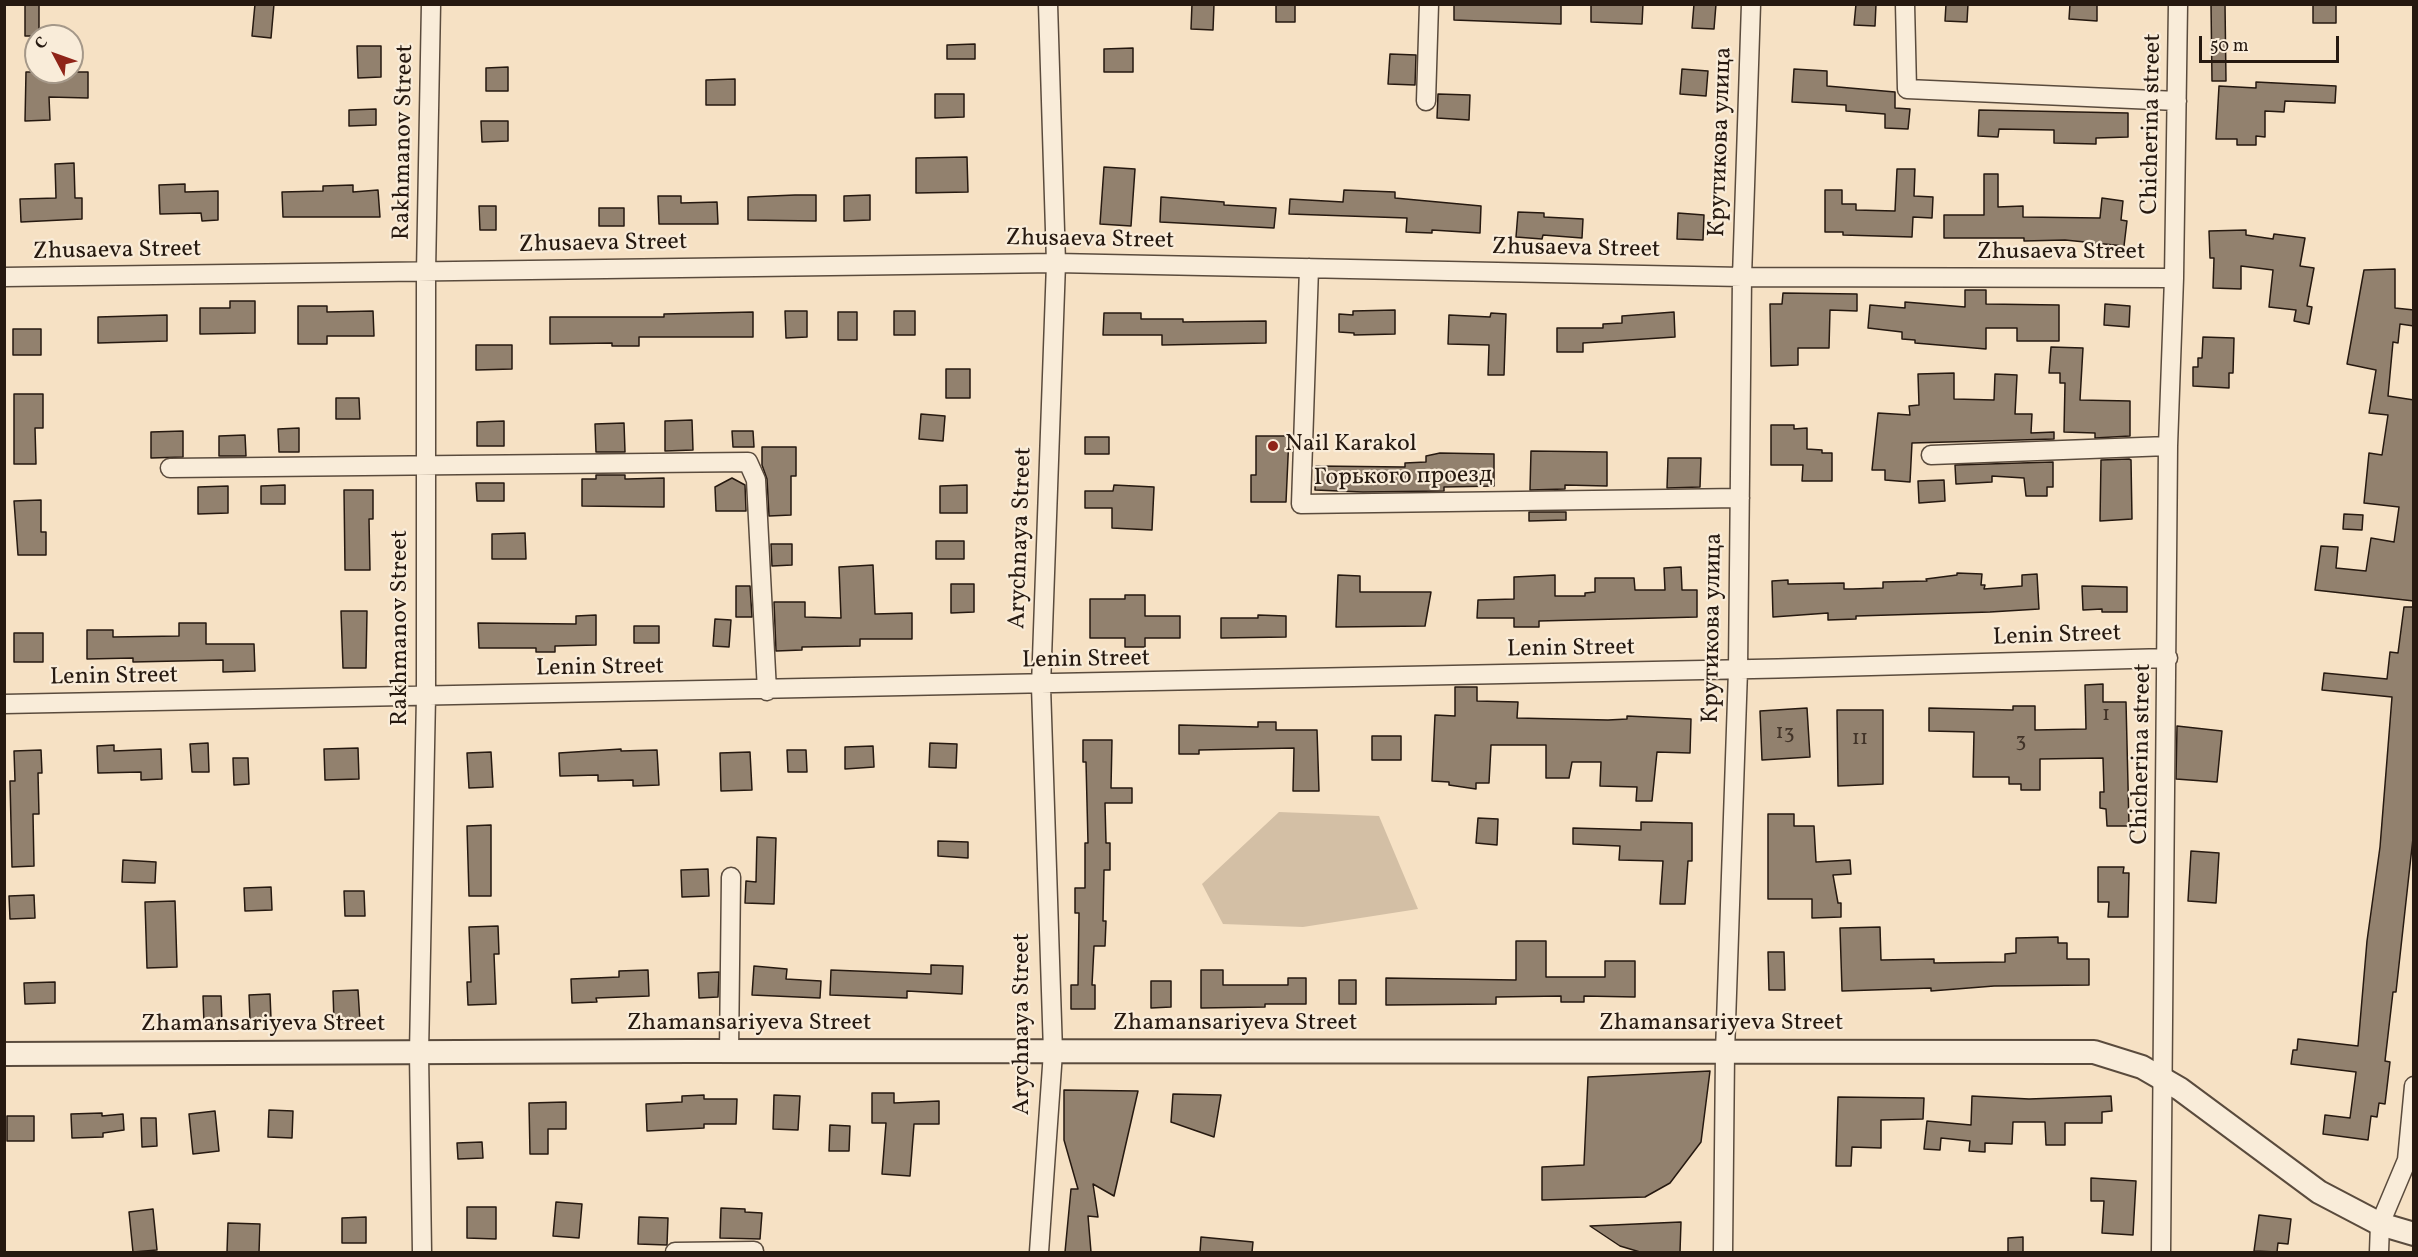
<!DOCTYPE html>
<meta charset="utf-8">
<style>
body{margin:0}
#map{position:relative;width:2418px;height:1257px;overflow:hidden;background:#f6e1c4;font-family:Vollkorn,serif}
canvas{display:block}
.frame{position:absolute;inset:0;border:6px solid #261910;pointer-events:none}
.north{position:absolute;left:24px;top:24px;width:60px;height:60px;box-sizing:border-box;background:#f9ecd9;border:2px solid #a59889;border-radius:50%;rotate:311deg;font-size:16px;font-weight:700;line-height:24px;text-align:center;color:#261910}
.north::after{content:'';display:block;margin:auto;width:21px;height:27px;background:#8f2418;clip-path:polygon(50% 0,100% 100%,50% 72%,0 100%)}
.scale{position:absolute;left:2199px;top:36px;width:140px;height:27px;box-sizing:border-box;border:3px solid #261910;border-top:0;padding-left:8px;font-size:18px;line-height:21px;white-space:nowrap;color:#261910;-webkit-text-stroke:4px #f9ecd9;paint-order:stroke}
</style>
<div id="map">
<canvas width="2418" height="1257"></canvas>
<div class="frame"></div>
<div class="north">С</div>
<div class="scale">50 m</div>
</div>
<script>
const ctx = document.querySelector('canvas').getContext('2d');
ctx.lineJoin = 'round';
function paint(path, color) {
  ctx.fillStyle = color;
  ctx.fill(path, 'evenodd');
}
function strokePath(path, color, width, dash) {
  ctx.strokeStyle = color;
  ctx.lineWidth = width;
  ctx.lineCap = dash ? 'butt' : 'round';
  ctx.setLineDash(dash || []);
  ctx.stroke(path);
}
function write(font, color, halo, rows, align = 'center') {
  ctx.font = font + ' Vollkorn,serif';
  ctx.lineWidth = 4.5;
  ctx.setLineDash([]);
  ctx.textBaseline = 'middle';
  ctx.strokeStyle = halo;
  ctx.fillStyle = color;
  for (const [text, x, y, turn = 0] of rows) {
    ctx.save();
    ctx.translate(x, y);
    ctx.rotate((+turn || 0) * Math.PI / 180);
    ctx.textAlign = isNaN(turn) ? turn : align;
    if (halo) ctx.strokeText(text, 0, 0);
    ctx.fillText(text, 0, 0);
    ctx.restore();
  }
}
paint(new Path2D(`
 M1279,812L1379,816L1418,909L1303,927L1223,924L1202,884Z`), '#d3bfa5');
const building = new Path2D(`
 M25,4H39V36H25Z
 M255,4H274L271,38L252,36Z
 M1192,4H1214L1213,30L1191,29Z
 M1276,4H1295V22H1276Z
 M1454,4H1561V24L1454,20Z
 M1591,4H1643L1642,24L1591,22Z
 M1694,4H1716L1714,29L1692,28Z
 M1856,4H1876L1875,26L1854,25Z
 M1946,4H1968L1967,22L1945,21Z
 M2070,4H2097V21L2069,19Z
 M2211,4H2225L2226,81H2212Z
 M2313,4H2336V23H2313Z
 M975,44V59H947V45Z
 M357,46H381V77L358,78Z
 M1133,48V72H1104V49Z
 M1390,54L1416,55L1415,85L1388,84Z
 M508,67V91H486V68Z
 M1682,69L1708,71L1706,96L1680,94Z
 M1794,69L1827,71V86L1895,92V108L1910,109L1908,129L1885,128V114L1846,111V105L1792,102Z
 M26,72H88V98L49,97L50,120L25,121Z
 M735,79V105H706V80Z
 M2256,82L2336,86L2335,103L2285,101L2284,112L2265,111V137L2256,136V145H2237V139H2216L2219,86L2256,88Z
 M935,94H964V117L935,118Z
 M1438,94L1470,95L1469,120L1437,118Z
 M376,109V125L349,126V110Z
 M1979,110L2128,113V137L2096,138V144L2054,143V130L1999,129L1998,137L1978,136Z
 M481,121H508V141L482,142Z
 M967,157L968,192L916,193V158Z
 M74,163L75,198H82V219L21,222L20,199L56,198L55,164Z
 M1104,167L1135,169L1131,226L1100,224Z
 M1897,169H1915L1914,196L1933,197L1932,218L1913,217L1912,237L1843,235V232H1825V190H1842V204H1856V210L1895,211Z
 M1984,174H1998V207L2023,206V217L2100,218L2102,198L2123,201L2121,220L2127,221L2124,246L2065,240L2024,241V238H1944V215H1984Z
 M185,184V192L218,191V220L202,221L201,213L160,214L159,185Z
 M353,185V192L378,190L380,217H283L282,192L323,191V186Z
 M1344,190L1395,192V198L1481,206L1480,233L1432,230V233L1406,232L1407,218L1289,214L1290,199L1343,202Z
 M795,195H816V221L748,220V197Z
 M870,195V220L844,221V196Z
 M658,196H681V203L717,202L718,224H659Z
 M1161,197L1224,202V205L1276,208L1274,228L1160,222Z
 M479,206H496V230H480Z
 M599,208H624V226H599Z
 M1518,212L1544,213V217L1583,219L1582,238L1543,235L1542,239L1516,237Z
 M1678,213L1704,215L1703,240L1677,239Z
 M2246,230V235L2273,239L2274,234L2305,238L2300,266L2314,268L2307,306L2312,307L2309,324L2294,321L2296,310L2269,307L2273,270L2241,266V289L2213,288L2214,258H2210L2209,231Z
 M2395,269V308L2414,310V326L2400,324L2398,343L2393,342L2388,396L2414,400V601L2315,590L2321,546L2338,547L2336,568L2366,571L2371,538L2394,542L2399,507L2364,503L2369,453L2382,455L2388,415L2369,413L2376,370L2347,364L2364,270Z
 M1965,290H1986V304L2059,305V341H2017V328H1986V349L1915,343V340L1902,339V332L1868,328L1870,305L1905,308V302L1965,307Z
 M1783,293L1857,294V311L1830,310L1829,348H1798V365L1771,366L1770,304H1782Z
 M230,301H255V333L200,334V308H230Z
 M2105,304L2130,306L2129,327L2104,325Z
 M298,306H327V312L373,311L374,336H327V344H298Z
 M1395,310V334L1354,335V333L1339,332V314L1353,315V311Z
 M785,311H807V337L786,338Z
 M894,311H915V335H894Z
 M753,312V337H639V346H612V343L550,344V317H664V314Z
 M838,312H857V340H838Z
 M1674,312L1675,337L1583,343V352H1557V328H1603V324L1622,323V316Z
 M1104,313H1141V319H1183V322L1266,321V343L1162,345V335H1103Z
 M1491,313L1506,314L1504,375H1488L1489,345L1448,344L1449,315L1490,317Z
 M167,315V341L98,343V317Z
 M13,329H41V355H13Z
 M2203,337L2234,338L2233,373H2229V388L2193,386V367H2198V358H2202Z
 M476,345H512V369L476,370Z
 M2051,347L2083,348L2080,400L2130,401V436L2095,438V433L2064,432L2065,383H2060V373H2049Z
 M946,369H970V398H946Z
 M1954,373V399L1994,400L1995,374L2017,375L2015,414H2032L2031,433L2054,432V439L1912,443L1910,482L1885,480V470H1872L1878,413L1910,415L1909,406L1919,405L1918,374Z
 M14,394H43V428H35L36,464H14Z
 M336,398H359L360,419H336Z
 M921,414L945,416L943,441L919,439Z
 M692,420L693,450L665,451V421Z
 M504,421V446H477V422Z
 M624,423L625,452H596L595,424Z
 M1771,425H1794V429L1807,428V449L1822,450V453H1832V481H1802L1803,465H1771Z
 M299,428V452H279L278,429Z
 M183,431V457L151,458V432Z
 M732,431H753L754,447H733Z
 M245,435L246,456H219V436Z
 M1256,436H1289L1286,502H1251V475H1256Z
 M1085,437H1109V454H1085Z
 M762,447H796V476H791V515L769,516L767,479L762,465Z
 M1531,451L1607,452V486L1565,485V489L1530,490Z
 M1440,453L1494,454V486L1444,487V491L1363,492L1315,490L1316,466L1405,467V463L1426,462V456Z
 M1668,458H1701L1700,487L1667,488Z
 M2129,459L2131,460L2132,519L2100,521L2101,460Z
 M2053,462V487H2047V496H2026L2024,478L1992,476V482L1956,484L1955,465Z
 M596,475H625V479H628L664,478V507L582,506V479H596Z
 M732,478L745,485L746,511H716L715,487Z
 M1944,480L1945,501L1919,503L1918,481Z
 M476,483H504V501H477Z
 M285,485V504H261V486Z
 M967,485V513H940V486Z
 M1114,485L1154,487L1152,530L1112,528V508H1085V491H1113Z
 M228,486V513L198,514V487Z
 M344,490H373V519H369L370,570H345Z
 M41,500V532H46V555H18L14,501Z
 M1529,512H1566V520L1529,521Z
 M2344,514L2363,515L2362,530L2343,529Z
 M525,533L526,559H492V534Z
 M936,541H964V559H936Z
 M771,544H792V565L772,566Z
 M873,565L875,614L912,613V639H860V646L802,647V650L776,651L774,602H805V617L841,618L839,567Z
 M1681,567L1682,590H1697V617L1539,621V627H1514V618H1477L1478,600L1514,599V577L1555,575V596H1585V593L1595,592V578H1634L1635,590H1665L1664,568Z
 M1957,573L1982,574L1981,585H1985L1984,589L2022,586V575L2037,574L2039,609L1990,612L1856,616V619L1828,620V613L1773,617L1772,581L1788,580V584L1844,583V589H1853L1883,588V582L1927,581L1926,579L1957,575Z
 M1338,575L1360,576V592H1431L1425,626L1336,627Z
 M951,584H974V612L951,613Z
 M736,586H750L752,617H736Z
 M2082,586L2127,587V612H2102V609L2083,610Z
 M1125,595H1145V616H1180V638H1145V647H1125V638H1090V599H1125Z
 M2404,607H2414V829L2396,992H2393L2385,1061L2390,1062L2385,1104L2379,1103L2377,1117L2371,1116L2368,1140L2323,1134L2325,1115L2350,1118L2356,1072L2291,1064L2293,1050H2297L2298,1039L2358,1046L2367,941L2380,847L2392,697L2322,690L2324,673L2387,679L2390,652L2398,653Z
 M341,611H367L366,668H343Z
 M596,615V645L555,646V652H536V648H479L478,623L576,624V616Z
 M1258,615L1286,616V637L1221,638V618H1258Z
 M715,619L731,620L729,647L713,646Z
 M179,623H206V644H254L255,671L223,672V660L133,662V658L87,659V630H113V637L179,636Z
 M634,626H659V643H634Z
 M14,633H43V662H14Z
 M2103,684V702H2126L2129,826H2107L2106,809L2100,808V792H2104L2103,758L2040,759V790H2021V784H2009V777H1973L1974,732L1929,731V708L2013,710V706H2035V730L2086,729L2085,685Z
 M1455,687H1477V701L1518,702L1517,718L1608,720L1627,719V716L1691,719L1690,753L1657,752L1652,801H1636L1637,787L1600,786L1601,762H1572L1569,778H1546V745H1491L1489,783H1476V789L1449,785V782L1432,781L1435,715L1455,716Z
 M1807,708L1810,757L1762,760L1760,711Z
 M1837,710H1883V784L1838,786Z
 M1258,722H1276V730H1317L1319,791H1293L1294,748L1199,750V754H1179V725L1258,727Z
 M2177,726L2222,731L2217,782L2176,779Z
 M1372,736H1401V760H1372Z
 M1083,740H1112L1111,788H1132V803H1105L1106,843H1110V870H1104L1103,921H1106L1105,946H1094L1092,985H1095V1009H1071V985H1078L1079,913H1075V888H1085V843H1088L1086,762H1083Z
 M208,743L209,772H192L190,744Z
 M930,743L957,744L956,768L929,767Z
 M114,745V751L161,749L162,779L141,780V772L98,773L97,746Z
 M873,746L874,767L845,769V747Z
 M358,748L359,779L325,780L324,749Z
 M621,749V751L657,750L659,785L633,786V780L598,781V775L560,776L559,753Z
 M41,750L42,773H38L39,814H33L34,866L12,867L10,781H15L14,751Z
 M787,750H806L807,772H788Z
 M491,752L493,787L469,788L467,753Z
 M750,752L752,790L721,791L720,753Z
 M233,758H248L249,784L234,785Z
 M1768,814H1794V826H1814L1816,862L1850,860L1851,874L1833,875L1838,903H1841V917L1812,918V899H1768Z
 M1478,818L1498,819L1497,845L1476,843Z
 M1641,822L1692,823V861H1688L1685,904H1660L1663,861L1619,860L1620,846L1573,844V828L1641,830Z
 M491,825V896H469L467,826Z
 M757,837L776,838L774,904L745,903L746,881L756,882Z
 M938,841L968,842V858L938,856Z
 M2191,851L2219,853L2216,903L2188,901Z
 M123,860L156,862L155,883L122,882Z
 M2098,867H2124L2123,873H2129L2128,917H2108L2109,902H2098Z
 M708,869L709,896L682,897L681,870Z
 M271,887L272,910L245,911L244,888Z
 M344,891H364L365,916H345Z
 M34,895L35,918L10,919L9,896Z
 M175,901L177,967L147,968L145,902Z
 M498,926L499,954H494L496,1004L468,1005L467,982H471L469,927Z
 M1880,927L1881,960L1934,959V963L2005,962V954L2016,953V938L2058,937V943H2067V959H2089V985L1994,986L1931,991V988L1842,991L1840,928Z
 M1516,941H1546V977H1605V961H1635V997L1584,996V1002H1561V996L1496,997V1004L1386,1005V978L1516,980Z
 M1768,952H1784L1785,990H1769Z
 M931,965L963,966L962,994L907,991V998L830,995L831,970L931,974Z
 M754,966L787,969L786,979L821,981L820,998L752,995Z
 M648,970L649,996L596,998L597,1002L572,1003L571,979L619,977V971Z
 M1201,970H1223V985H1288V978H1306V1004H1265V1007L1201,1008Z
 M719,972L718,997L699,998L698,973Z
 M1339,980H1356V1004H1339Z
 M1151,981H1171V1007L1151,1008Z
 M55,982V1003L25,1004L24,983Z
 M358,990L360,1022L334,1023L333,991Z
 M270,994L271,1019L250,1020L249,995Z
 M203,996H221L222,1023L204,1024Z
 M1710,1071L1701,1142L1670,1183L1645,1197L1542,1200V1167L1584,1165L1588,1077Z
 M1064,1090L1138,1091L1114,1196L1093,1184L1098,1217L1088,1216L1091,1252H1065L1071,1189H1078L1064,1140Z
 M872,1093H894V1103L939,1101V1124H914L910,1176L882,1174L886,1123H872Z
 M1173,1094L1221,1095L1214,1137L1171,1122Z
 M704,1095V1099H737L736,1124H704V1128L647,1131L646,1104L682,1102V1096Z
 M774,1095L800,1096L798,1130L773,1129Z
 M1972,1096L2029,1099L2111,1096L2112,1111L2102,1112V1123H2065V1145H2046L2045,1122H2013L2012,1144L1985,1143V1152L1969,1151L1970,1141L1941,1138L1940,1150L1924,1149L1927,1121L1971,1125Z
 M1838,1097L1924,1098L1923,1119L1881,1120V1148L1852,1147L1851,1166H1836Z
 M566,1102V1129H548V1154H530L529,1103Z
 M269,1110L293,1111L292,1138L268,1137Z
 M215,1111L219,1151L193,1154L189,1114Z
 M102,1113V1116L123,1114L124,1130L103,1133V1137L72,1138L71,1114Z
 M7,1116H34V1141H7Z
 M141,1118H156L157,1146L142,1147Z
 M830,1125L850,1126L849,1151H829Z
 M482,1142L483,1158L458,1159L457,1143Z
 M2091,1178L2136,1181L2133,1235L2102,1233L2104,1201H2091Z
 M556,1202L582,1204L579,1238L553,1236Z
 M467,1207H496V1239L467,1238Z
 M721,1208L745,1209V1212L762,1213L760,1239L720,1238Z
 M153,1209L157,1250L133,1252L129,1212Z
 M2259,1215L2291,1219L2288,1244L2278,1243L2277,1252L2254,1251Z
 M366,1217V1243H342V1218Z
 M639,1217L668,1218L667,1245L638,1244Z
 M1681,1222L1680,1252H1640L1620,1246L1590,1226Z
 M228,1223L260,1224L259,1252H227Z
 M1201,1237L1253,1242L1252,1252H1200Z
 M2023,1237V1252H2008V1238Z`);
paint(building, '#92816e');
strokePath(building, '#261910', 1.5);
const minor = new Path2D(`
 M1905,4L1907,89L2177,101
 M1426,101L1429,4
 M1309,268L1301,504L1740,498
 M4,277L1056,263L1742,277L2174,278
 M1931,455L2168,446
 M170,468L748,462L756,480L767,691
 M4,704C726,691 1447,679 2168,658
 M729,1052L731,877
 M422,1252L419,1053L426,696V272L431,4
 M675,1252L754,1251V1252
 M1039,1252L1053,1052L1041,686L1056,263L1048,4
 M1723,1252L1725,1052L1738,670L1742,277L1751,4
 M2161,1252L2168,446L2174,278L2178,4
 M2379,1252L2380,1224L2407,1160L2414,1086`);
const tertiary = new Path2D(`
 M4,1054L688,1051L2094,1052L2142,1067L2180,1089L2319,1192L2380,1224L2414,1234`);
strokePath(minor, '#5a4b3d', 21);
strokePath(tertiary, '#5a4b3d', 26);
strokePath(minor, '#f9ecd9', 18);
strokePath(tertiary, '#f9ecd9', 22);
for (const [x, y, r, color] of [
 [1273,446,6,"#8f2418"]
]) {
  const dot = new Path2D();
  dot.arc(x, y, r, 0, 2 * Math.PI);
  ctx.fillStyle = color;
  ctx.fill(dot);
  strokePath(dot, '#f9ecd9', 2);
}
write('21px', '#413328', null, [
 ["1",2106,716],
 ["13",1785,734],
 ["11",1860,740],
 ["3",2021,742]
]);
write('24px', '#261910', '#f9ecd9', [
 ["Chicherina street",2153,124,-89],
 ["Rakhmanov Street",405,142,-89],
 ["Крутикова улица",1722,142,-88],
 ["Zhusaeva Street",1090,241,1],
 ["Zhusaeva Street",603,245,-1],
 ["Zhusaeva Street",1576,250,1],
 ["Zhusaeva Street",117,252,-1],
 ["Zhusaeva Street",2061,254],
 ["Горького проезд",1403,478,-1],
 ["Arychnaya Street",1022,538,-88],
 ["Rakhmanov Street",402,628,-90],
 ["Крутикова улица",1714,628,-89],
 ["Lenin Street",2057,637,-2],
 ["Lenin Street",1571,650,-1],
 ["Lenin Street",1086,661,-1],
 ["Lenin Street",600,669,-1],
 ["Lenin Street",114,678,-1],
 ["Chicherina street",2143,754,-89],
 ["Arychnaya Street",1024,1024,-90],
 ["Zhamansariyeva Street",749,1025],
 ["Zhamansariyeva Street",1235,1025],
 ["Zhamansariyeva Street",1721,1025],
 ["Zhamansariyeva Street",263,1026]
]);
write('24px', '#261910', '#f9ecd9', [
 ["Nail Karakol",1285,446]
], 'left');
</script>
